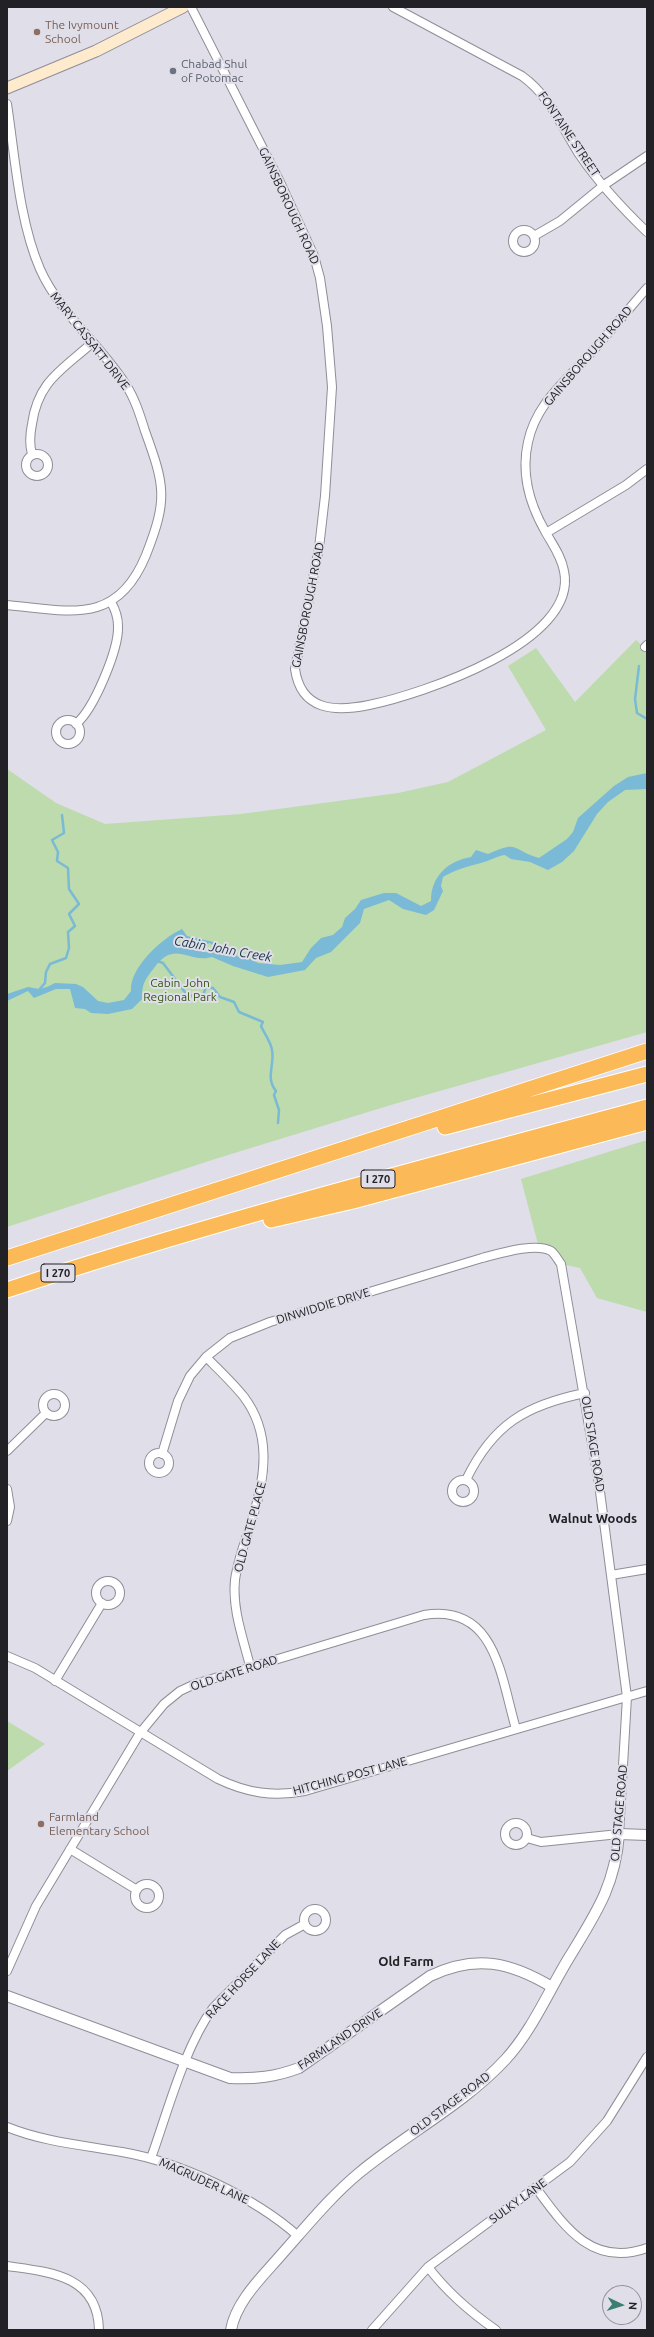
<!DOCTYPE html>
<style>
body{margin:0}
#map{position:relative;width:654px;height:2337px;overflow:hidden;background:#dfdee9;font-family:Ubuntu,sans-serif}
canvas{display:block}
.frame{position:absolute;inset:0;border:8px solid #222226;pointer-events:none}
.north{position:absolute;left:602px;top:2285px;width:40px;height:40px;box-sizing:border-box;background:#dfdee9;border:1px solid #93939b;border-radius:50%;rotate:94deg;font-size:11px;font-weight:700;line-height:16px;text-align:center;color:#222226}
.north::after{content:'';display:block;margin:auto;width:14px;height:18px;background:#3c7e6f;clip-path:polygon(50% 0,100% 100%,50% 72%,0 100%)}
</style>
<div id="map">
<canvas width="654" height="2337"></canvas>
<div class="frame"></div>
<div class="north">N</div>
</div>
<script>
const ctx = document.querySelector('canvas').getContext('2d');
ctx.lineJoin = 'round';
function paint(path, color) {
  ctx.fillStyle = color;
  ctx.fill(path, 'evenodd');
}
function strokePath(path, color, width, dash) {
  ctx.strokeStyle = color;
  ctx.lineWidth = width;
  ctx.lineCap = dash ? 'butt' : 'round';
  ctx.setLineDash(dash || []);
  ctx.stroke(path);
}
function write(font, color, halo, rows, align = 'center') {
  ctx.font = font + ' Ubuntu,sans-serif';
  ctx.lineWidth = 4;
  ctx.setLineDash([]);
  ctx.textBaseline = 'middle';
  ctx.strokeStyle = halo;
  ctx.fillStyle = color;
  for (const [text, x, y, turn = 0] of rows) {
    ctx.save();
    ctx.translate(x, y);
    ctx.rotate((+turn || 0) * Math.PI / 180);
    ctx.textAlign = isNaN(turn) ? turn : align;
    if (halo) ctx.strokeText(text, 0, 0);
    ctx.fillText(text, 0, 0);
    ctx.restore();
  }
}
paint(new Path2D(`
 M636,640L647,650V1032L394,1104L215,1159L7,1227V769L56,803L105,824L241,814L398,793L448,782L546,730L508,666L536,648L575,702Z
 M647,1140V1312L597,1298L580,1268L561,1264L557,1257L539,1248L521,1179Z
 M7,1721L45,1744L7,1771Z`), '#bddbac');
paint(new Path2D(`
 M647,773V789L625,790L608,802L597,814L574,851L562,862L548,870L530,862L511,859L505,855C496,856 490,861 481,863C468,866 455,870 443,877L441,886L443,891L434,910L426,915L403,909L389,900L364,909L360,923L331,952L316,958L305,970L268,977L233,966L212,957C188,964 175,939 154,968C145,980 142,983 142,999L132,1009L108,1014L91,1013L85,1009L75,1008L70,989H56L34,998L28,991L7,1001V994L28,987L39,989L47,987L55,983L76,984L83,987L98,1001L108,1003L124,1000L131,991C129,968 162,938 182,929L187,936L218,943L222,951L240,957L245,956L258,963L280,965L302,962L311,948L321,938L333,935L342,927L345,918L355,909L361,900L384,893H396L421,906L431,901C431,876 448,861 471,857L476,850L488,854C519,840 510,849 539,858L567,839L573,832L578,818L614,786L628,777ZM181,938L195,942L201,946L210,943L218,950C207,956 189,948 177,945L178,940Z`), '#7abad6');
strokePath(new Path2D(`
 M639,666L635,699L637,713L647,719
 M157,961L163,963L187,995L202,998L206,987L213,988L220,997L234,1002L239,1012L263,1022L261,1026C264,1033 271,1042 272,1050C275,1064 265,1078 276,1091L274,1095L279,1110L278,1123
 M38,991L45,983L46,972L50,964L66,958L69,948L68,932L75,926L69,914L79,904L69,889L68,868L57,861L58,852L52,840L64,833L62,815`), '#7abad6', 2.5);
const minor = new Path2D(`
 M191,7L280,182L314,256L320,278L327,326L332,387L325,496L319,548L295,669C301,711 335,712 369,705C422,694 579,642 564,571C561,555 552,544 545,531C529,503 521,473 528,442C536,404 564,383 588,356C608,334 627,311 647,288
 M393,7L522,76C550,96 561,126 579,154C598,182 623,209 647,232
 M7,104C15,156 19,221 40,269C60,314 100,344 126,385C135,399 140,415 145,431C165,486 168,499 146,555C117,626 70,611 7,605
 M513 241a11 11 0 1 1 22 0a11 11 0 1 1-22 0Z
 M534,236L560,221L604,185L647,156
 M26 465a11 11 0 1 1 22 0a11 11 0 1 1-22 0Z
 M32,454C29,444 30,434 32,424C38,381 62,370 92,343
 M546,533L626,485L647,469
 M645,647L647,645
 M56 732a12 12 0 1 1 24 0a12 12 0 1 1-24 0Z
 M76,724C94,709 119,649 118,626C118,618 115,609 111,602
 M206,1357C219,1370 233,1383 244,1397C271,1433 266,1475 253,1516C247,1537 238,1558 235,1580C232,1609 243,1638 250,1666
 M43 1405a11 11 0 1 1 22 0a11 11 0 1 1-22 0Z
 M7,1451L46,1413
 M149 1463a10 10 0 1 1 20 0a10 10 0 1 1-20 0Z
 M162,1454L178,1401L190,1376L206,1357L230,1338L270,1322L482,1258C498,1254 536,1242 551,1251C555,1254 558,1260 561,1264L599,1484L627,1697L619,1834L541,1842L527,1838
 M452 1491a11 11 0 1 1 22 0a11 11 0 1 1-22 0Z
 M466,1480C493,1424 526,1405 585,1393
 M7,1489L10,1507L7,1521
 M611,1575L647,1569
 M96 1593a12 12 0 1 1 24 0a12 12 0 1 1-24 0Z
 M7,1656L35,1668L218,1779C247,1793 273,1797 305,1791L647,1691
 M55,1681L102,1603
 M505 1834a11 11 0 1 1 22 0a11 11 0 1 1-22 0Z
 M70,1849L137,1890
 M135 1896a12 12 0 1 1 24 0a12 12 0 1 1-24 0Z
 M304 1920a11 11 0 1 1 22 0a11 11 0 1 1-22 0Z
 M7,1971L36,1906L140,1733L164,1704L180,1691L195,1684L424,1615C496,1603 501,1678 516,1729
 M7,2127C44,2142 83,2145 122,2152C180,2162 254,2197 298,2236
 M151,2158C168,2111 184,2048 213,2008L285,1935L305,1924
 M536,2188C564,2226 592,2268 647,2248
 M7,2266C49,2272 98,2275 99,2330
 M428,2267C447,2292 470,2312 496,2330
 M372,2330L428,2267L570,2162L607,2121L647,2057`);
const tertiary = new Path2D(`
 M7,1996L230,2078C256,2079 275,2077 299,2068L430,1976C476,1954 510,1962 552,1987
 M231,2330C236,2301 263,2276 281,2255C306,2227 330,2197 359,2173C406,2134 463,2105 505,2060C532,2031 549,1990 570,1956C596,1913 615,1886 619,1834L647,1835`);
const secondary = new Path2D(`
 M7,88L96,51L183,7`);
const motorway = new Path2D(`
 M445,1127L647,1074
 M271,1220L353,1201L647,1122
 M7,1258L647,1051
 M7,1290C218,1220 433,1165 647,1107`);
strokePath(minor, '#8f8e98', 10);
strokePath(tertiary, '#8f8e98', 12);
strokePath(secondary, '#8f8e98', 13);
strokePath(motorway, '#fff', 17);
strokePath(minor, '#fff', 8);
strokePath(tertiary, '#fff', 10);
strokePath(secondary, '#feeacd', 11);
strokePath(motorway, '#fcb958', 15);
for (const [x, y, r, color] of [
 [37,32,4,"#8d6e63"],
 [173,71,4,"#6b7280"],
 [41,1824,4,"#8d6e63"]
]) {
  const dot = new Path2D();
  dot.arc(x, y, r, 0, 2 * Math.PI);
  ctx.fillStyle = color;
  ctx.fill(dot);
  strokePath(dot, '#dfdee9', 1.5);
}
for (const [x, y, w] of [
 [378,1179,34],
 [58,1273,34]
]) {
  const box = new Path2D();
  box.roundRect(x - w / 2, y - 9, w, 18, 3);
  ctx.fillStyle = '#dfdee9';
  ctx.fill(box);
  strokePath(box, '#222226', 1);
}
write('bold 11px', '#222226', null, [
 ["I 270",378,1179],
 ["I 270",58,1273]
]);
write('12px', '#785e54', '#dfdee9', [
 ["The Ivymount",45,25],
 ["School",45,39],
 ["Farmland",49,1817],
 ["Elementary School",49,1831]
], 'left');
write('12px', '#5b616d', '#dfdee9', [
 ["Chabad Shul",181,64],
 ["of Potomac",181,78]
], 'left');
write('12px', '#222226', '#dfdee9', [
 ["FONTAINE STREET",569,134,56],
 ["GAINSBOROUGH ROAD",289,206,65],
 ["MARY CASSATT DRIVE",90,341,52],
 ["GAINSBOROUGH ROAD",588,356,-49],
 ["GAINSBOROUGH ROAD",308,605,-79],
 ["DINWIDDIE DRIVE",323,1306,-17],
 ["OLD STAGE ROAD",593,1444,81],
 ["OLD GATE PLACE",250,1527,-75],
 ["OLD GATE ROAD",234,1673,-18],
 ["HITCHING POST LANE",350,1776,-15],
 ["OLD STAGE ROAD",619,1813,-85],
 ["RACE HORSE LANE",243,1979,-47],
 ["FARMLAND DRIVE",340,2039,-34],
 ["OLD STAGE ROAD",450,2104,-37],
 ["MAGRUDER LANE",204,2181,24],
 ["SULKY LANE",518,2201,-36]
]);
write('12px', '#315710', '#dfdee9', [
 ["Cabin John",180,983],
 ["Regional Park",180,997]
]);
write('italic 13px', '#153440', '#dfdee9', [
 ["Cabin John Creek",223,949,10]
]);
write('bold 13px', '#222226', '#dfdee9', [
 ["Walnut Woods",593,1519],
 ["Old Farm",406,1962]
]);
</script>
